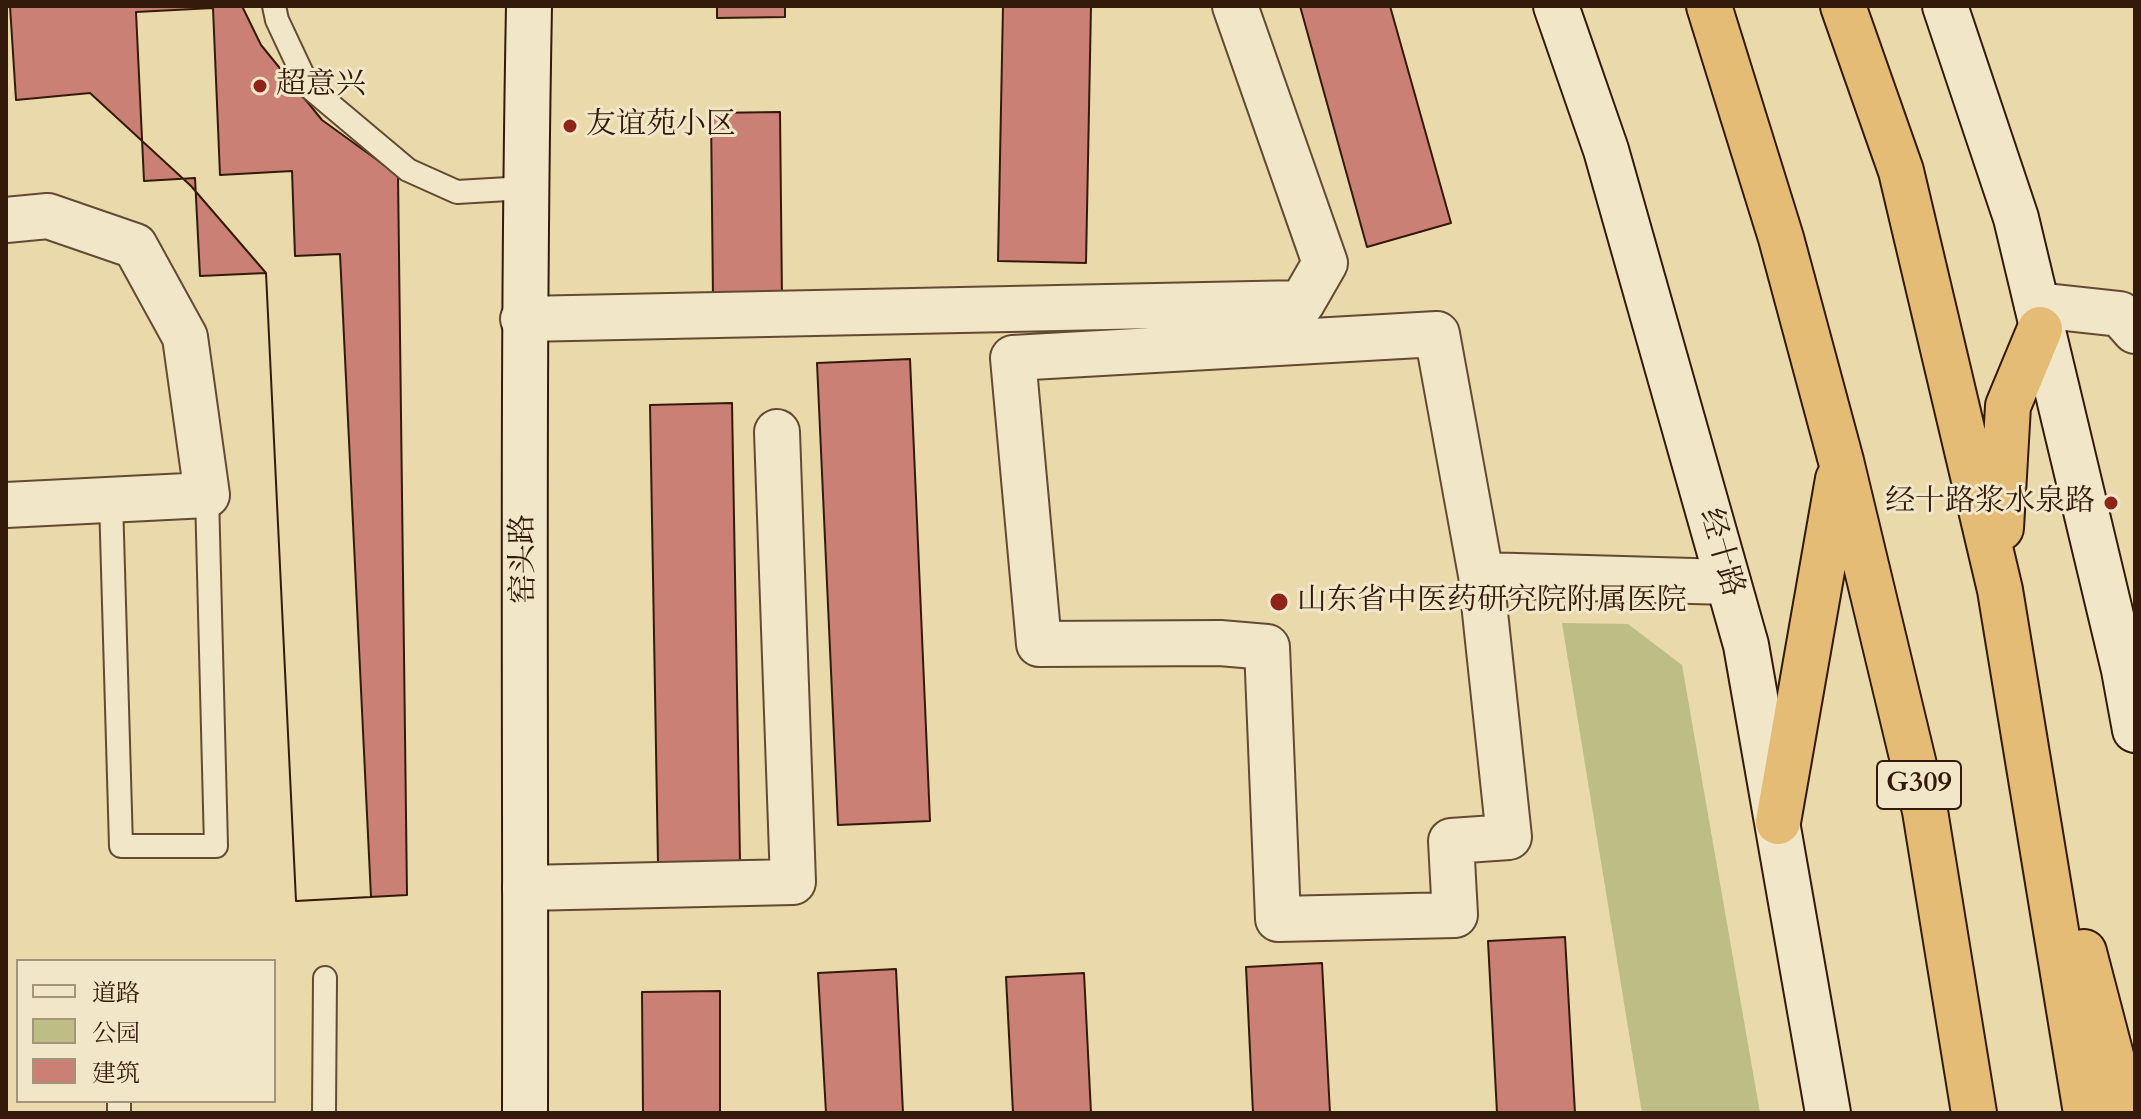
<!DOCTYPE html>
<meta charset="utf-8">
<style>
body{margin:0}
#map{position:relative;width:2141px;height:1119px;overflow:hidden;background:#ead9aa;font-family:Cardo,"Noto Serif SC",serif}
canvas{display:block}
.frame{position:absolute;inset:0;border:8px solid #341a0b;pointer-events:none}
.legend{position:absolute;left:16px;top:959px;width:260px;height:144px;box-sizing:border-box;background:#f1e6c8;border:2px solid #a5947c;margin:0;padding:10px 14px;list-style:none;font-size:24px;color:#341a0b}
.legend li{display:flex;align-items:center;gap:16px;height:40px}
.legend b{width:40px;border:2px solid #a5947c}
</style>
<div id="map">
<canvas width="2141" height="1119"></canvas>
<div class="frame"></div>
<ul class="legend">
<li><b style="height:10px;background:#f1e6c8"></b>道路</li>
<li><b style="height:22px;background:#bcbe85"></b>公园</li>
<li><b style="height:22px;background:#cb8075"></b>建筑</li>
</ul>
</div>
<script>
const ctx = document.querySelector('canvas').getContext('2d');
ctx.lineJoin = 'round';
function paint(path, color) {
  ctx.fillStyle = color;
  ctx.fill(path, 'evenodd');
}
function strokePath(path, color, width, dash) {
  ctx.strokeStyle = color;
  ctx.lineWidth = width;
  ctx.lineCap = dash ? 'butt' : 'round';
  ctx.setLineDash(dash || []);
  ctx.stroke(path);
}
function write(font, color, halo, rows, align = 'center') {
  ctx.font = font + ' Cardo,"Noto Serif SC",serif';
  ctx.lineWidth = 6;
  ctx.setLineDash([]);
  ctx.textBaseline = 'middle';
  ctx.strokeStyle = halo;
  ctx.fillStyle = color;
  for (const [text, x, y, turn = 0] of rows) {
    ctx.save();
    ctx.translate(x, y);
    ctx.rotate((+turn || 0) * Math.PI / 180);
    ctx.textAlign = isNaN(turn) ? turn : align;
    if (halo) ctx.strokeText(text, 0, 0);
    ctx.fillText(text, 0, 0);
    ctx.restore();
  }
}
paint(new Path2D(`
 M1562,623L1628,624L1682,665L1760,1113H1642Z`), '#bcbe85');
const building = new Path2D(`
 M10,6H242L261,45L322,120L398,175L407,895L296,901L266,273L191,186L90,93L16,100Z
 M717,6H785V17L717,18Z
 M1003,6H1091L1086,263L998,261Z
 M1300,6H1390L1451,223L1367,247Z
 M213,8L220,175L292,171L295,256L340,254L371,897L296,901L266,273L200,276L195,178L144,181L136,12Z
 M780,112L782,299H713L711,113Z
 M910,359L930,821L838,825L817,363Z
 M732,403L740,861L658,863L650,405Z
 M1565,937L1575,1113H1497L1488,941Z
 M1322,963L1330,1113H1253L1246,967Z
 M896,969L903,1113H826L818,973Z
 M1084,973L1091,1113H1013L1006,977Z
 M720,991V1113H643L642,992Z`);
paint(building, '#cb8075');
strokePath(building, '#341a0b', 2);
const lane = new Path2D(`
 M274,6L277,20L308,86L408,170L457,192L525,188
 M111,500L121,846H216L207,495
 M119,1113V1101
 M324,1113L325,978`);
const street = new Path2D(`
 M6,220L48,216L135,246L185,337L207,495L6,505
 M2037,305L2120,314L2135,331
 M523,319L1302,303L1325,263L1235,6
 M1481,575L1509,837L1451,841L1455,915L1278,919L1267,647L1220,643L1039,644L1013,358L1437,334L1481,575L1728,582
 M525,888L793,882L777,432`);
const secondary = new Path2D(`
 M1556,6L1606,150L1746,645L1828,1113
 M1945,6L2016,218L2124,670L2135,730
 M525,1113C526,744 522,375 529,6`);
const highway = new Path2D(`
 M1709,6L1781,238L1841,461L1925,811L1974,1113
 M1843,6L1901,171L2000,590L2086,1113
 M2001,528L2008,406L2040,329
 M1778,822L1838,479
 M2084,952L2126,1113`);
strokePath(lane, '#624a33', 26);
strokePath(street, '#624a33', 48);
strokePath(secondary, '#341a0b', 48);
strokePath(highway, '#341a0b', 48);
strokePath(lane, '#f1e6c8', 22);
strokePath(street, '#f1e6c8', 44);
strokePath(secondary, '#f1e6c8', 44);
strokePath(highway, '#e5bc75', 44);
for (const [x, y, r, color] of [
 [260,86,8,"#8f2418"],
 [570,126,8,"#8f2418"],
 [2111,503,8,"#8f2418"],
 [1279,602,10,"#8f2418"]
]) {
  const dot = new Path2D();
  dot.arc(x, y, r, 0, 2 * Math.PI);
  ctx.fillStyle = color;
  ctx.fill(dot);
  strokePath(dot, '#f1e6c8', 3);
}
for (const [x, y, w] of [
 [1919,785,84]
]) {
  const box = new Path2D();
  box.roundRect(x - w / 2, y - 24, w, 48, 6);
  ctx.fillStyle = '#f1e6c8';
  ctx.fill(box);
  strokePath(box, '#341a0b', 2);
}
write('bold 28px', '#341a0b', null, [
 ["G309",1919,785]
]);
write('30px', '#341a0b', '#f1e6c8', [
 ["超意兴",276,86],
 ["友谊苑小区",586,126],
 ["经十路浆水泉路",2095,503,"right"],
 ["山东省中医药研究院附属医院",1297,602]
], 'left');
write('30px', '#341a0b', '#f1e6c8', [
 ["经十路",1720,553,74],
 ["窑头路",525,559,-91]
]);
</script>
